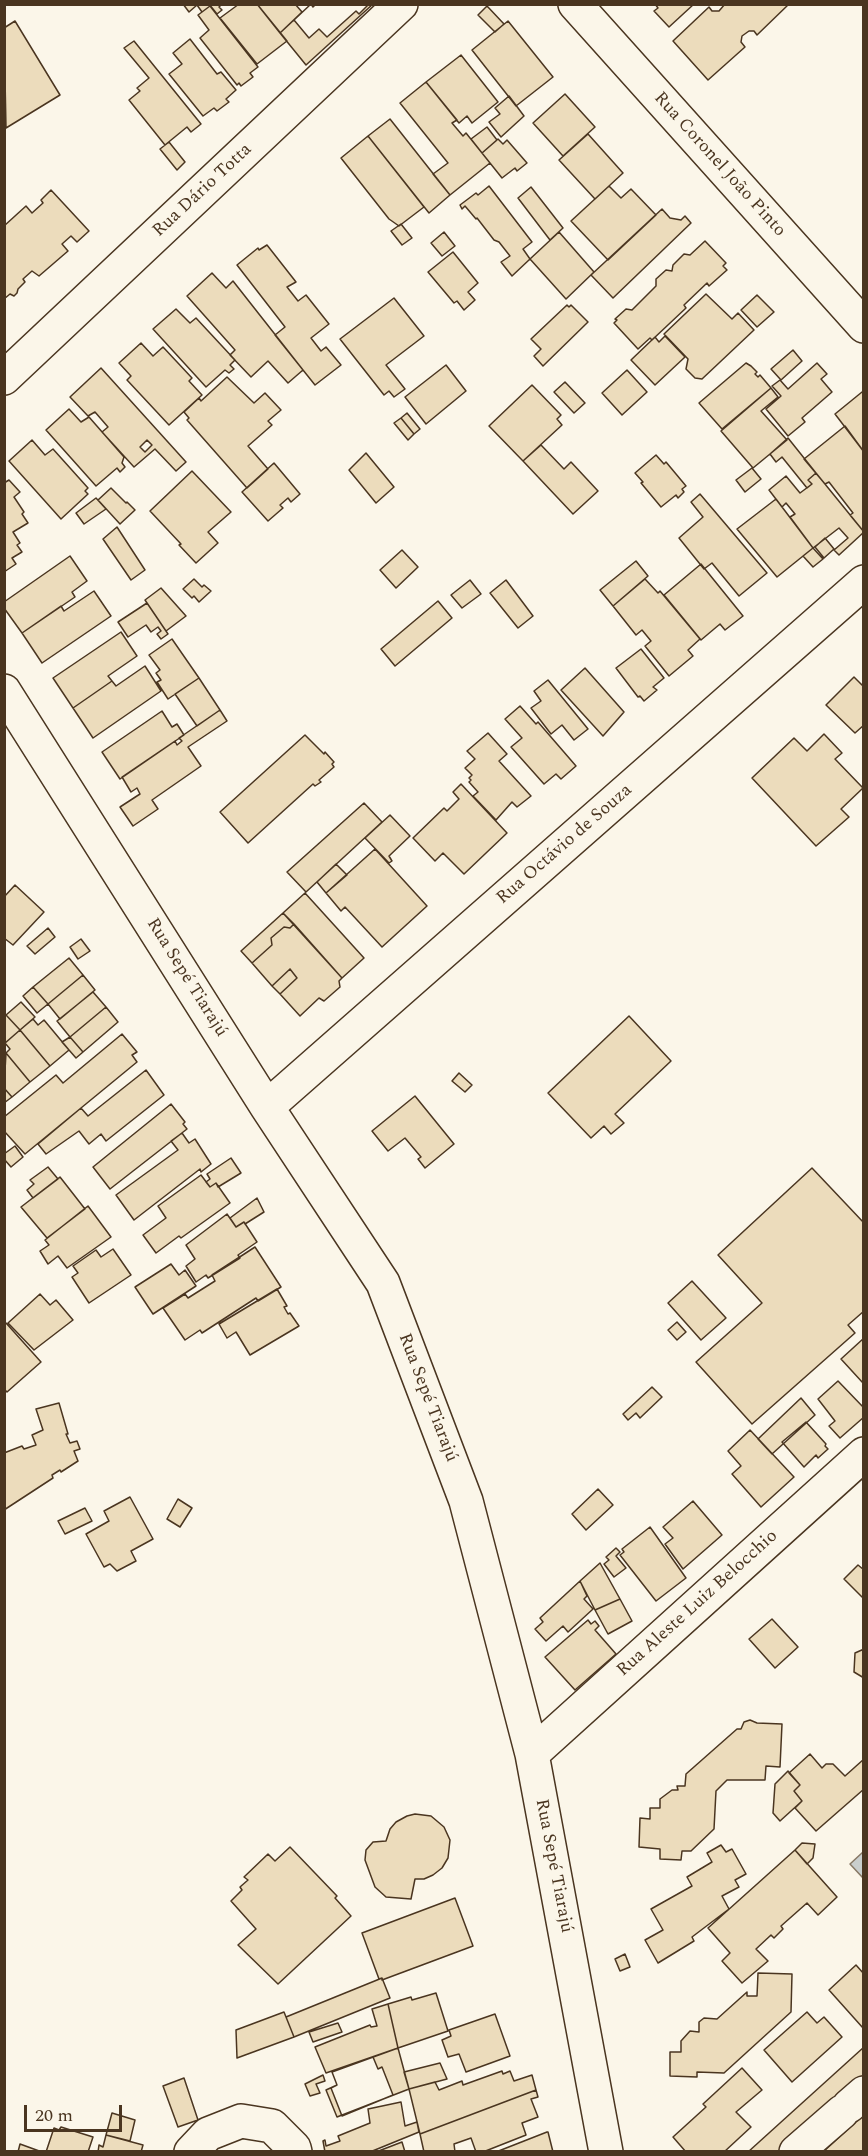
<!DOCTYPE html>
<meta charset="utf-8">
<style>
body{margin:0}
#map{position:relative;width:868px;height:2156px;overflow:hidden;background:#fbf6e9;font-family:Spectral,serif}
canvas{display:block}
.frame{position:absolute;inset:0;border:6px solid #4a3520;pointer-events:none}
.scale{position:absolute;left:24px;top:2105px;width:98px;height:27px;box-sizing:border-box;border:3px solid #4a3520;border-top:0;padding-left:8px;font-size:18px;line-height:21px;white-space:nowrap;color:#4a3520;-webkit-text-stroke:4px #fbf6e9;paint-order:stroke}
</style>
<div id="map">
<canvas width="868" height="2156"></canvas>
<div class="frame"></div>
<div class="scale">20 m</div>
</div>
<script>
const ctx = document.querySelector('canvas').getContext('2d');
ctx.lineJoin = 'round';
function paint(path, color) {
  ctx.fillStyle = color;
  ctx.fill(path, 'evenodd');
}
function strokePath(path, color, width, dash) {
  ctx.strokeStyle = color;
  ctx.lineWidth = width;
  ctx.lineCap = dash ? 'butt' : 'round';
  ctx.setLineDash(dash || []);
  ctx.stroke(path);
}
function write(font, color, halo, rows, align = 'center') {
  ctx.font = font + ' Spectral,serif';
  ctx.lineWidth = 4.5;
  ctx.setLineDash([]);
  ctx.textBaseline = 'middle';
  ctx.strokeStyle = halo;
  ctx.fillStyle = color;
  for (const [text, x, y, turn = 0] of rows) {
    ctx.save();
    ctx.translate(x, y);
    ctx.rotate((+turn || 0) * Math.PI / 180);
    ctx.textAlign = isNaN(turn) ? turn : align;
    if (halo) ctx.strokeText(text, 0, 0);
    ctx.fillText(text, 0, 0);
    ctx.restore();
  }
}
const water = new Path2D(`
 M863,1852V1878L850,1864Z`);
paint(water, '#c9cecd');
strokePath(water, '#887966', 1.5);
const building = new Path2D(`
 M183,4H209L210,6L202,12L197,5L189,12Z
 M209,4H222L219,7L222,10L217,14Z
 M239,4H257L287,41L257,64L220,18Z
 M257,4H295L302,12L280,33Z
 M311,4H373L306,65L280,33Z
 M311,4L313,7L316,4H369L359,14L356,11L327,37L319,29L309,38L294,20Z
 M655,4H694L669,27L654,11L658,8Z
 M725,4H789L757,35L754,31H749L742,36L741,42L745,47L708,80L673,41L709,7L712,11H719Z
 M210,6L258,67L250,73L253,77L241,86L239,83L237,85L200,38L209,30L198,15Z
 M487,6L504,24L495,32L478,15Z
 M15,21L60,95L6,128L4,28Z
 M508,21L553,77L516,106L472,50Z
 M190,39L217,74L221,72L236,90L226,99L229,102L217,111L214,108L203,116L169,74L182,64L173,53Z
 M134,41L201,124L191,132L187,127L165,145L129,100L140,91L137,88L149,78L124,48Z
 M461,55L498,102L472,123L467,116L459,123L426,82Z
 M426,82L457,120L452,123L463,136L466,133L490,163L450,195L433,174L448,163L400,103Z
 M565,94L595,127L563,156L533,123Z
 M509,96L524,116L501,137L489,122L500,114L495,108Z
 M390,119L450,195L429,213L368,136Z
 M487,127L497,140L482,153L471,139Z
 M588,134L623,173L595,199L559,160Z
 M368,136L424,207L399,226L389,219L341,158Z
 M498,139L503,144L507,140L527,163L517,171L515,168L502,178L482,153Z
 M169,142L185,162L177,170L160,149Z
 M489,186L532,242L523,249L530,259L512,276L501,262L510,256L499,242L494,240L477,218L476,219L465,206L462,209L460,205L476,193L478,195Z
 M609,186L621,198L631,189L656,215L608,260L571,221Z
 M531,187L563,228L550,240L518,198Z
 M51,190L89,231L77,242L71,236L62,244L68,251L39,276L32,271L23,279L25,282L18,289L17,293L14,296L10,294L4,299V226L26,206L32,213L43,203L41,200Z
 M662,209L670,218L681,220L685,216L691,223L613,298L591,275Z
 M401,224L412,238L402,245L391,231Z
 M444,232L455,246L442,256L431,243Z
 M559,232L594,272L566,299L530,259Z
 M705,241L726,263L723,266L727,270L709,286L707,283L684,305L686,308L652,340L650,338L638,349L614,323L617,320L615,319L626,309L632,310L656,286V279L666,270L672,271L673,265L684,254L690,255Z
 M267,245L296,282L287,287L298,301L306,295L329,324L311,338L321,351L326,347L341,365L315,385L275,335L285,327L237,265L258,248L259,250Z
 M453,252L478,283L468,292L475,300L464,310L457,301L454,303L428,272Z
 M212,273L226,288L233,281L303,370L288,383L268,361L251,377L230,355L235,350L187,296Z
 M706,294L732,319L738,313L754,330L702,379L695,378L686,369L688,359L664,334Z
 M757,295L774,312L757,327L741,310Z
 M394,298L424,336L386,365L405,389L394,397L389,391L384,395L340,339Z
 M567,305L569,307L571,305L588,322L543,366L534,356L541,349L531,339Z
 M176,309L190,323L196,318L235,360L230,365L234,369L229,373L225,370L206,387L153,329Z
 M665,336L685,357L655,385L631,360L655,337L659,342Z
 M141,343L153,356L163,347L192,378L189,381L202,395L169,425L127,380L131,376L119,363Z
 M793,350L802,361L781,380L771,369Z
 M746,363L751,366L757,372L755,374L758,377L760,375L771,388L722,429L699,403Z
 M817,363L827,374L821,379L832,392L802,418L805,422L788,436L766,409L781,396L772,386L780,380L788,389Z
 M446,365L466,391L426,424L405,397Z
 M101,368L186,462L176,471L155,449L134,467L102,432L108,427L95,412L88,416L70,397ZM147,440L152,445L145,452L140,447Z
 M627,370L647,392L622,415L602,393Z
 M227,377L254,403L265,393L281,410L268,421L272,425L248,446L268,469L247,488L187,420L189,418L184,412L199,398L201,401Z
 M565,382L585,403L574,413L554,392Z
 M532,385L561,415L557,419L562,425L523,461L489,426Z
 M771,388L778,397L761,411L787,440L753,468L721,431Z
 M862,392L864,394V452L835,414Z
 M69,409L81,422L89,417L124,457L122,463L125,467L120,472L117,468L96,486L46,430Z
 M407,413L420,429L414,434L401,418Z
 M401,418L414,434L408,440L394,423Z
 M845,426L864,452V532L850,515L853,513L829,482L825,484L804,459Z
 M788,438L816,473L808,480L812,484L807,488L782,457L776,462L770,454Z
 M32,440L45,455L53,449L88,488L85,491L88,494L61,519L9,461Z
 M541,445L564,469L571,462L598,491L573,514L523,461Z
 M366,453L394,487L376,503L349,470Z
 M656,455L664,464L666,462L686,486L682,489L684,492L678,498L676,495L661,507L641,483L643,482L635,473Z
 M274,463L300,494L291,502L288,498L280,505L283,508L268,521L242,492Z
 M752,468L761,479L745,492L736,480Z
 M192,471L231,512L208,532L218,543L196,563L179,545L181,544L150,511Z
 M816,473L864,532L839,555L834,550L848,538L839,528L813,548L790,517L795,514L786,503L782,507L769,490L786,476L800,493L812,484L808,480Z
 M9,480L20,492L14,497L24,512L22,514L28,523L13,532L20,543L17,545L22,552L12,558L16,564L4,572V483Z
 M111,488L126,503L127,502L135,510L120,524L98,500Z
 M700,494L767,573L739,596L712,563L704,569L679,538L703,517L691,502Z
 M96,498L106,509L84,524L76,513Z
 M776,499L813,548L777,577L737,529Z
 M117,527L145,570L131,580L103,539Z
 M825,538L834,549L824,558L815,547Z
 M813,548L823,559L813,567L803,556Z
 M402,550L418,567L396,588L380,570Z
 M70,556L87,581L72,592L75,597L22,633L4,608V602Z
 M636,561L648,576L613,606L600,590Z
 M701,564L743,616L725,630L720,624L701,640L664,595Z
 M194,579L202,587L204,585L211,591L199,602L194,596L192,598L183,589Z
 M645,579L658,593L660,591L700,639L688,650L693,656L669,676L645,646L651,641L642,630L636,635L613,606Z
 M470,580L481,594L462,608L451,595Z
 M506,580L533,616L518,628L490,593Z
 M161,588L186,616L166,631L145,600Z
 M94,591L111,616L42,663L22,633L61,606L64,611Z
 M438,601L452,618L395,666L381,649Z
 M147,603L168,634L161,639L157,634L161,631L158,627L151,632L146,625L128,637L118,622Z
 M121,632L137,656L108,676L112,681L73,708L53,678Z
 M172,639L199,678L168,699L157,682L161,680L156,673L160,670L149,655Z
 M641,649L664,678L653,687L657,690L644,701L640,696L638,697L616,668Z
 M145,666L161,691L93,738L73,708L112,681L116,686Z
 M585,668L624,712L603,736L561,690Z
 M854,677L864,687V725L855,733L826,705Z
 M199,678L220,710L197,726L175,694Z
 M548,680L588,729L574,740L562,725L551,734L531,708L541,701L534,691Z
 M520,706L536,724L538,722L576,766L561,779L556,774L544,784L511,747L522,738L505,719Z
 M220,710L227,721L188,747L201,766L152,800L158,809L133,826L120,807L140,794L137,788L131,792L122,777L175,741L177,745L182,741L179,738Z
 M162,711L172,727L177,724L184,735L120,779L102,752Z
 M488,733L507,754L499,761L531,796L517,807L512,802L496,820L473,796L478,792L469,782L471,780L469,778L472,775L465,768L475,759L467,751Z
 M824,734L842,753L835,759L863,788L841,809L849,817L816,846L752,778L794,738L807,751Z
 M305,735L324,754L325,752L334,762L332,764L334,767L319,780L321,782L315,786L313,784L248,843L220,812Z
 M461,784L507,833L464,874L443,853L435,861L413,838L444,808L447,811L459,799L453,792Z
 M364,803L382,822L306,892L287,872Z
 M390,815L410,836L389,856L392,861L389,863L365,838Z
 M375,849L427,906L382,947L345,907L341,911L326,893Z
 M336,864L347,875L326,893L317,882Z
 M15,885L44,912L13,945L4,938V897Z
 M305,893L364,958L342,978L283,913Z
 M283,913L294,924L290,928L284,927L271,938L272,945L252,963L241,951Z
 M294,924L342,978L339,981L340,987L324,1001L319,998L300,1016L280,994L297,978L290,969L272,986L252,963L272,945L271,938L284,927L290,928Z
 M48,928L55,937L35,954L27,946Z
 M81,939L90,951L78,959L70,947Z
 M69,958L83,975L48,1004L33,987Z
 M290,969L297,978L280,994L272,986Z
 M83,975L95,990L60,1019L48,1004Z
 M33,987L48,1004L37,1013L23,996Z
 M93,992L106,1007L70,1037L57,1021Z
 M21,1002L35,1017L20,1030L6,1015Z
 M106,1007L118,1022L83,1052L70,1037Z
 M6,1015L20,1030L4,1044V1016Z
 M629,1016L671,1061L615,1114L624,1123L611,1134L604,1126L591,1138L548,1093Z
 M33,1019L38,1025L44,1020L69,1050L50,1066L20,1030Z
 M20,1030L50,1066L30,1082L6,1053L10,1049L5,1043Z
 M122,1034L137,1052L132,1055L137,1062L25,1154L4,1131V1117L56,1075L63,1083Z
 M70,1037L83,1052L76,1058L62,1042Z
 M6,1053L30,1082L12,1097L4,1088Z
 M146,1070L164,1095L106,1141L101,1134L89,1144L79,1131L46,1154L38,1144L81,1108L88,1116Z
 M459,1073L472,1085L465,1092L452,1081Z
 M4,1088L12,1097L4,1103Z
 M415,1096L454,1144L425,1168L418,1159L421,1157L405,1138L388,1151L372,1131Z
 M171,1104L185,1122L183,1124L187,1129L110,1189L93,1167Z
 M182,1133L189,1143L195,1139L211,1164L201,1172L200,1169L134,1220L116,1195L178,1150L171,1141Z
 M15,1146L23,1157L11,1167L4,1159V1154Z
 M231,1158L241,1173L218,1187L216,1183L210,1187L206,1182L210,1179L207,1174Z
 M48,1167L58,1179L33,1198L27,1190L34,1184L30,1180Z
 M812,1168L864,1223V1311L848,1325L855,1333L752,1424L696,1362L762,1303L718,1255Z
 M201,1175L210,1187L216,1183L230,1203L181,1238L179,1236L156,1253L143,1235L166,1218L158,1206Z
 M60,1177L85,1209L47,1238L21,1207Z
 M257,1198L264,1212L245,1224L244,1222L236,1227L230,1218Z
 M88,1206L111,1237L67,1268L58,1256L48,1264L40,1251L49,1245L45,1240Z
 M227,1214L236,1227L244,1222L257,1242L238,1255L240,1258L208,1278L206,1275L196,1282L186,1266L195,1259L186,1245Z
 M255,1247L281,1287L258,1301L256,1298L202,1333L200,1330L185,1340L163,1308L185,1294L188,1298L215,1281L212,1275Z
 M113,1249L131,1275L89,1303L72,1277L78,1273L73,1266L96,1250L101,1257Z
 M171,1264L179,1275L185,1270L196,1286L153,1314L135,1287Z
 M692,1281L726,1318L701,1340L668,1303Z
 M277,1289L287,1306L284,1307L288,1314L290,1313L299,1326L250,1355L236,1332L227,1338L219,1324Z
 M40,1294L50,1305L56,1300L73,1320L34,1350L8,1323Z
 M677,1322L686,1332L677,1340L668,1330Z
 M6,1323L41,1362L7,1392L4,1389V1324Z
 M864,1338V1382L863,1383L841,1359Z
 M838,1381L864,1408V1417L840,1438L829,1426L835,1421L818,1399Z
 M652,1387L662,1397L640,1418L636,1413L628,1420L623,1414Z
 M801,1398L815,1415L772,1454L758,1439Z
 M59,1403L68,1434H66L70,1443L77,1441L80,1449L74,1451L78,1461L61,1472L60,1470L52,1475L53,1478L4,1510V1453L22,1446L24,1449L36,1445L32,1435L43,1430L36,1409Z
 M806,1422L826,1444L825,1446L828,1449L818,1458L816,1455L804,1467L782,1442Z
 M750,1430L794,1477L761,1507L732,1474L741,1466L728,1451Z
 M598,1489L613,1505L586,1530L572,1514Z
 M130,1497L153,1539L131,1551L136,1561L117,1571L110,1564L104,1567L86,1534L109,1521L104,1511Z
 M178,1499L192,1508L180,1527L167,1519Z
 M693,1501L722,1535L683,1569L665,1544L673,1538L663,1527Z
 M85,1508L92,1521L65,1534L58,1521Z
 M650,1527L686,1578L656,1601L620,1555L624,1552L622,1549Z
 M616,1548L620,1552L616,1556L626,1568L614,1577L604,1564L609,1560L606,1557Z
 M600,1563L620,1599L595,1610L580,1581Z
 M858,1565L864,1570V1595L862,1597L844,1579Z
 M580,1581L587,1596L584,1599L593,1609L568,1632L563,1626L546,1641L535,1629L543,1622L540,1618Z
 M620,1599L632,1621L608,1634L595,1610Z
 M772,1619L798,1647L775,1668L749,1639Z
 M588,1620L591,1624L595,1621L599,1626L595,1630L616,1654L575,1690L545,1657Z
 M864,1649V1678L854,1672L855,1653Z
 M750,1720L757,1723L782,1724L780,1767L766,1766L765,1780H727L716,1791L714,1829L691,1851H682L681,1860L660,1859V1849L639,1847L640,1818L650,1819V1808H660V1799L672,1790H678L677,1786H685L686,1774L737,1729H741L744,1722Z
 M810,1754L822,1768L826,1764H833L845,1776L864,1759V1789L816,1831L795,1808L802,1801L794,1791L800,1785L789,1773Z
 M788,1771L800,1785L794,1791L802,1801L780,1821L773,1813L775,1784Z
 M415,1814L431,1816L444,1827L450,1840L448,1858L442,1868L433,1875L424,1879H415L411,1899L386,1897L375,1887L365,1860L366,1850L373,1842L386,1841L390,1829L396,1822L407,1816Z
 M802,1843L815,1844L813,1858L807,1864L795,1850Z
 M721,1845L726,1852L732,1849L746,1874L735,1880L739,1887L722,1896L729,1909L692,1937L694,1941L658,1963L645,1940L663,1930L651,1909L692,1886L687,1877L712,1862L707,1853Z
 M290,1847L337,1896L335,1898L351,1916L278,1984L238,1945L256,1929L231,1901L242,1890L240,1887L248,1880L244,1877L268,1854L275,1861Z
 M795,1850L837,1897L818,1915L807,1903L781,1926L783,1929L774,1938L771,1935L756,1949L768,1961L742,1983L722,1961L730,1953L708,1928Z
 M455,1898L473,1946L382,1980V1978L379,1979L362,1933Z
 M625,1954L630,1967L620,1971L615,1959Z
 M856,1965L864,1974L863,2028L829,1990Z
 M758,1973L792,1974L791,2012L724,2073L697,2072V2077L670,2076V2052H681V2041L690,2031L699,2032V2022L704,2018L717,2019L747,1992V1996H757Z
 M382,1978L390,1998L294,2037L286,2017Z
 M436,1993L448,2031L398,2048L388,2004L411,1997L412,2000Z
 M388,2004L398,2048L326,2073L315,2047L370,2025L371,2027L377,2026L372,2009Z
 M284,2012L294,2037L237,2058L236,2030Z
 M807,2012L817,2023L824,2017L842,2037L792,2082L764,2050Z
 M495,2014L510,2056L466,2072L459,2054L448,2057L442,2040L451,2036L449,2030Z
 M338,2023L342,2032L313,2042L309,2032Z
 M864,2047V2081L785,2152H748Z
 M398,2048L409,2089L337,2117L326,2090L337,2085L332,2072Z
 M373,2057L378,2069L382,2067L393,2095L342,2116L331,2088L337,2085L332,2072Z
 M440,2063L447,2079L409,2089L404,2072Z
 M742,2068L762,2090L736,2112L751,2127L724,2152H686L673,2137L706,2107L703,2104Z
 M502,2071L503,2074L510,2071L514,2081L532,2075L536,2090L420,2134L409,2089L435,2082L439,2090L462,2081L463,2085Z
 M323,2075L325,2081L316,2084L320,2093L310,2096L305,2084Z
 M184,2078L198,2120L178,2127L163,2086Z
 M536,2090L538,2097L531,2099L538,2117L522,2123L526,2135L483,2152H476L471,2138L454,2144L455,2152H424L420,2134Z
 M401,2102L405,2126L417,2122L419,2132L370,2152H325L323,2141L325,2140L326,2146L340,2141L338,2136L370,2123L368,2109Z
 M864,2108V2152H823L860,2118Z
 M112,2113L135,2120L130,2141L106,2135Z
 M61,2127L93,2137L88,2152H46L54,2128L59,2130Z
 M547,2132H548L553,2152H496Z
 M106,2135L143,2145L141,2152H98L99,2145L103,2147Z
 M402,2142L405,2152H376Z
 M20,2144L42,2152H18Z`);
paint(building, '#ecdcbc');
strokePath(building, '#4a3520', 1.5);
const minor = new Path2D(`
 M575,4L864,326
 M4,378L401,4
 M4,691L267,1107L383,1283L466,1501L532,1754L606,2152
 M267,1107L864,582
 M532,1754L864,1454
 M849,2106L864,2093
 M191,2152L208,2134L241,2121L272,2126L294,2148L295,2152
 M796,2152L842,2112`);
strokePath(minor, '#4a3520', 36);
strokePath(minor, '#fbf6e9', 33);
write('18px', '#4a3520', '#fbf6e9', [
 ["Rua Coronel João Pinto",719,165,48],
 ["Rua Dário Totta",203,191,-43],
 ["Rua Octávio de Souza",565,845,-41],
 ["Rua Sepé Tiarajú",186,978,58],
 ["Rua Sepé Tiarajú",427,1398,69],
 ["Rua Aleste Luiz Belocchio",698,1604,-42],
 ["Rua Sepé Tiarajú",553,1866,79]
]);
</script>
